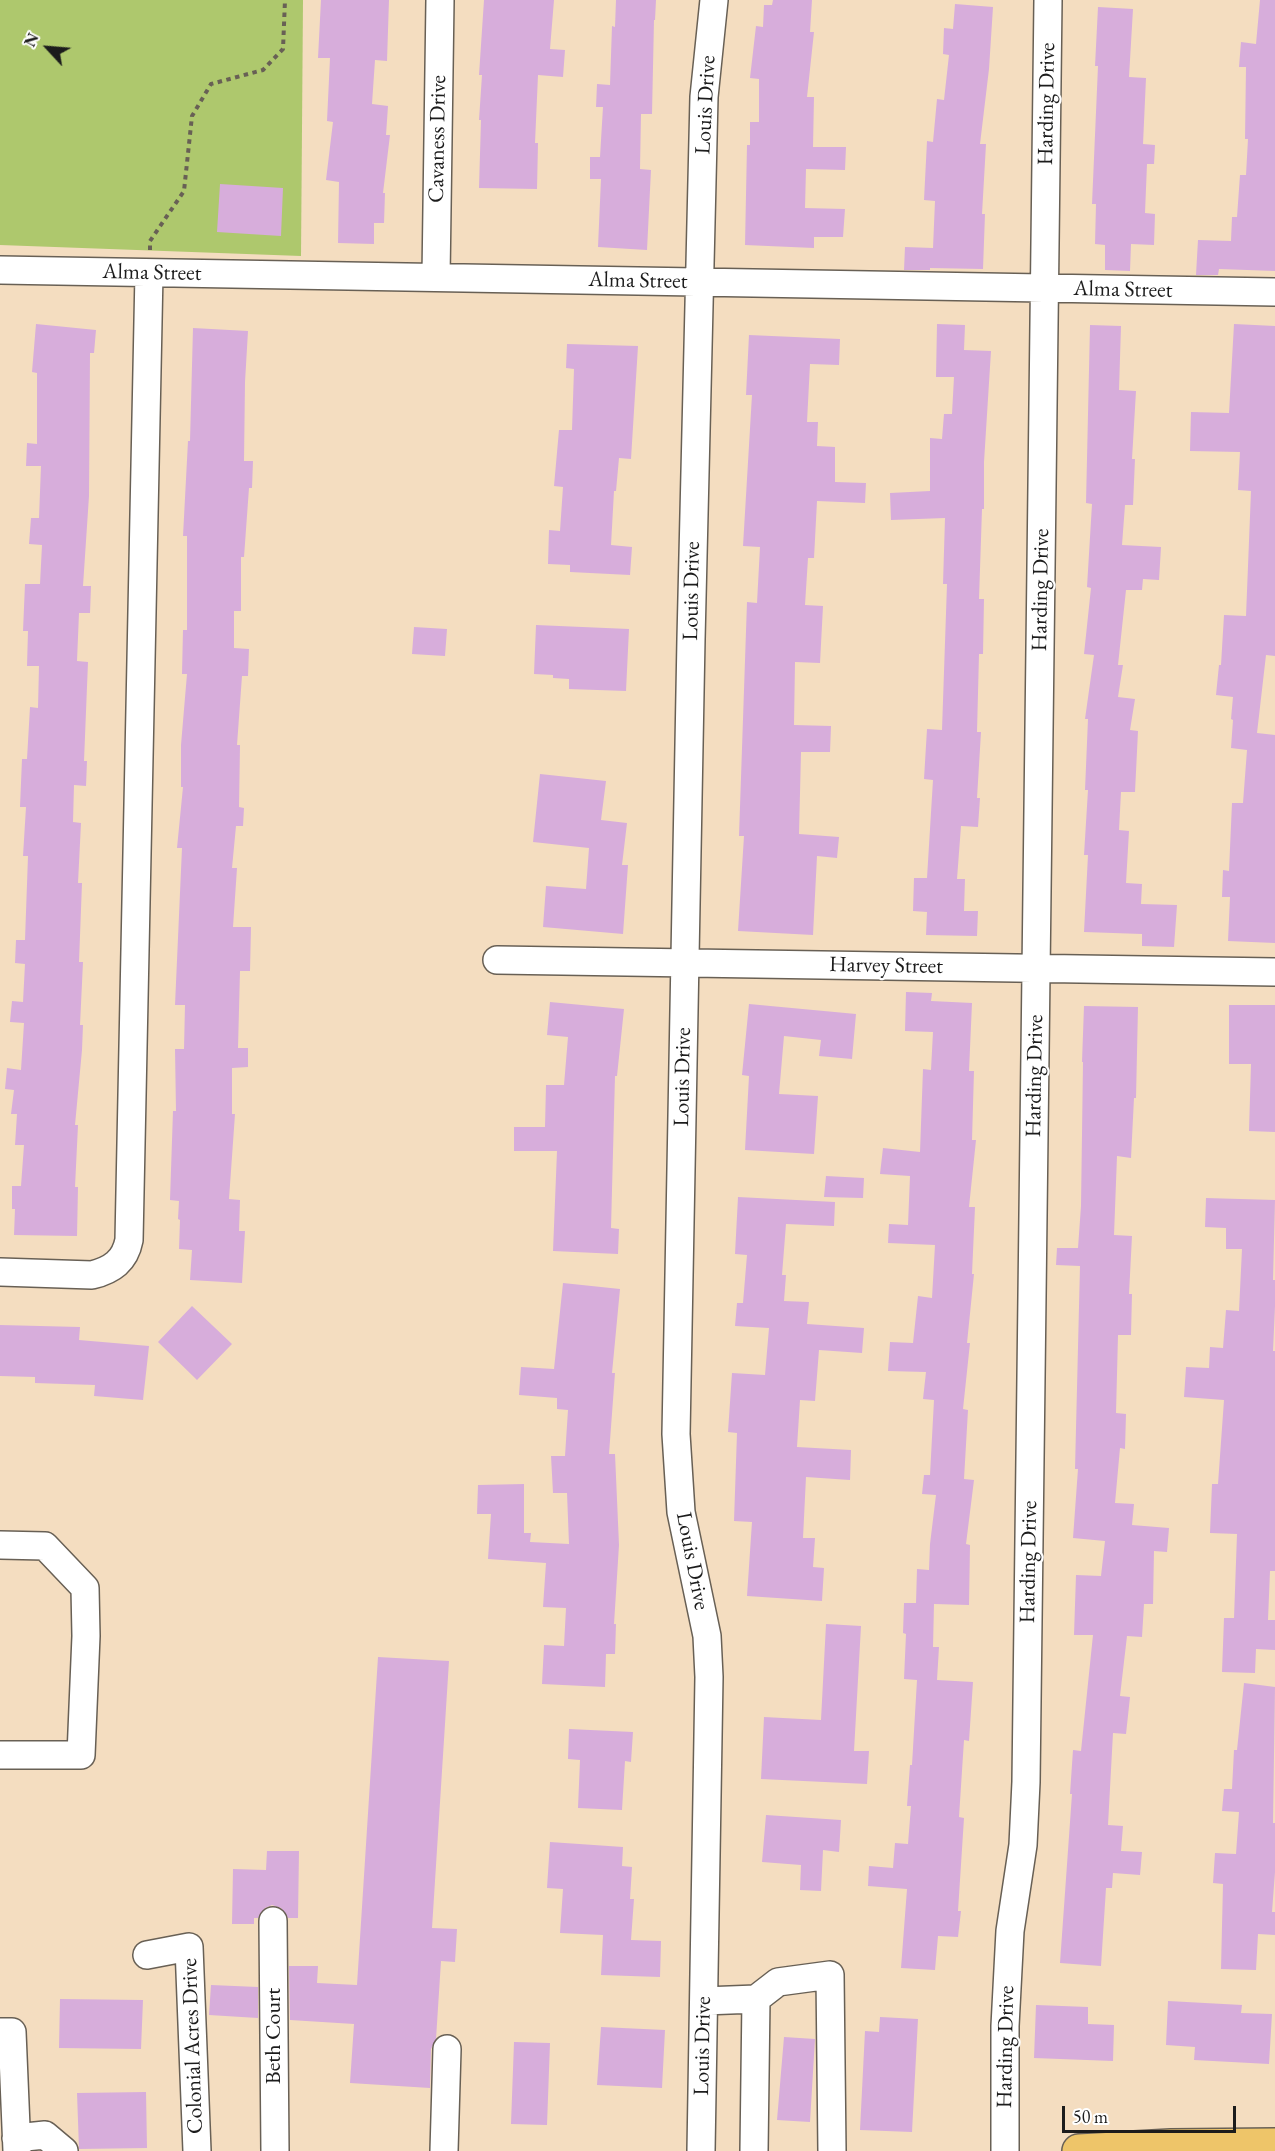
<!DOCTYPE html>
<style>
body{margin:0}
#map{position:relative;width:1275px;height:2151px;overflow:hidden;background:#f4ddc0;font-family:"EB Garamond",serif}
canvas{display:block}
.north{position:absolute;left:18px;top:18px;width:60px;height:60px;-webkit-text-stroke:4px #fff;paint-order:stroke;rotate:296deg;font-size:16px;font-weight:700;line-height:24px;text-align:center;color:#1c1c1c}
.north::after{content:'';display:block;margin:auto;width:21px;height:27px;background:#1c1c1c;clip-path:polygon(50% 0,100% 100%,50% 72%,0 100%)}
.scale{position:absolute;left:1062px;top:2106px;width:174px;height:27px;box-sizing:border-box;border:3px solid #1c1c1c;border-top:0;padding-left:8px;font-size:18px;line-height:21px;white-space:nowrap;color:#1c1c1c;-webkit-text-stroke:4px #fff;paint-order:stroke}
</style>
<div id="map">
<canvas width="1275" height="2151"></canvas>
<div class="north">N</div>
<div class="scale">50 m</div>
</div>
<script>
const ctx = document.querySelector('canvas').getContext('2d');
ctx.lineJoin = 'round';
function paint(path, color) {
  ctx.fillStyle = color;
  ctx.fill(path, 'evenodd');
}
function strokePath(path, color, width, dash) {
  ctx.strokeStyle = color;
  ctx.lineWidth = width;
  ctx.lineCap = dash ? 'butt' : 'round';
  ctx.setLineDash(dash || []);
  ctx.stroke(path);
}
function write(font, color, halo, rows, align = 'center') {
  ctx.font = font + ' "EB Garamond",serif';
  ctx.lineWidth = 4.5;
  ctx.setLineDash([]);
  ctx.textBaseline = 'middle';
  ctx.strokeStyle = halo;
  ctx.fillStyle = color;
  for (const [text, x, y, turn = 0] of rows) {
    ctx.save();
    ctx.translate(x, y);
    ctx.rotate((+turn || 0) * Math.PI / 180);
    ctx.textAlign = isNaN(turn) ? turn : align;
    if (halo) ctx.strokeText(text, 0, 0);
    ctx.fillText(text, 0, 0);
    ctx.restore();
  }
}
paint(new Path2D(`
 M0,0H303L301,256L0,245Z`), '#aec86d');
paint(new Path2D(`
 M321,0H389L387,61L375,60L372,104L388,106L386,135H390L383,193H385L384,223H374V244L338,243L339,182L326,180L333,122L327,121L330,58H318Z
 M484,0H554L550,49L565,50L563,77L538,75L535,143H538L537,189L479,188L481,120H479L482,75H479Z
 M616,0H656L655,20H654L652,114H641L640,169L651,170L647,250L598,247L601,179H590V157H600L603,107H596L597,84L610,85L612,26L615,27Z
 M773,0H812L810,32H814L807,97H814L813,147H846L845,170L806,169L805,208L845,209L843,237H814V248L745,245L747,145H750V122H759V79L750,78L756,26L763,27L764,5H772Z
 M1260,0H1275V271L1219,269L1218,275H1196L1198,240L1231,241L1232,217H1237L1240,175H1246L1248,139H1245L1246,67H1239L1241,42L1256,44Z
 M955,4L993,7L989,69L980,144H986L982,214H985L983,269L930,268V270H904L905,247L933,248L935,201L924,200L927,141L933,142L937,99L944,100L949,55L943,54L944,28L953,29Z
 M1098,7L1133,9L1129,77L1146,78L1143,144L1155,145L1154,164H1147L1145,213L1155,214L1154,245L1131,244L1130,271L1105,270V245L1095,244L1096,204H1092L1098,66H1095Z
 M220,184L283,188L281,236L217,232Z
 M36,324L96,330L94,353H90L89,496L83,586H91L90,613H79L77,661L88,662L84,761H87L86,786L74,785L73,822L81,823L78,883H82L79,962H83L80,1025H83L82,1050L75,1125H78L75,1187H78L77,1236L14,1235L15,1209H12V1186H21L24,1145H15L17,1114H11L14,1090L5,1089L7,1068L21,1070L24,1023L10,1022L12,1001L23,1002L25,964L15,963L16,940H25L28,856H23L26,807H20L22,759H27L30,707L38,708L39,666H27L28,631H23L25,584H40L42,545L29,544L31,518H39L41,466H26L27,443L37,444V373L32,372Z
 M937,324L965,325L964,350L991,351L984,462V509H982L979,599H984L983,654H979L977,732H981L977,798H980L978,827L961,826L957,879H965L964,911H978L977,936L926,935L927,912L913,911L914,878H927L933,780L924,779L927,729L942,730L947,584H943L945,518L891,520L890,493L930,491V438L942,439L944,414H952L954,377H936Z
 M1234,324L1275,326V656L1266,655L1257,733L1275,735V943L1228,941L1230,897H1222L1223,870L1229,871L1232,803H1243L1247,750L1231,748L1233,720L1231,719L1233,697L1216,695L1219,665H1221L1224,615L1246,616L1251,491L1238,490L1240,452L1190,451L1191,412L1229,413Z
 M1090,325L1121,326L1119,390L1136,391L1132,459H1135L1133,505H1125L1122,545L1161,547L1159,580L1143,579L1142,590H1126L1118,665H1123L1118,697L1135,699L1130,730L1138,731L1135,792H1121L1119,830L1129,831L1126,883L1142,884L1141,904L1177,905L1174,947L1142,946V934L1084,932L1088,855H1084L1088,790H1085L1088,719H1085L1094,655L1084,654L1091,588L1087,587L1092,504L1086,503Z
 M193,328L248,331L245,382L244,461H253L252,488H249L244,557H241V611H234V648L249,649L248,676H242L237,745H240L239,807L244,808L243,826H236L232,868H237L233,927H251L250,971H240L238,1048H248V1067L232,1068V1114H235L229,1199L240,1200L239,1231H245L242,1283L190,1280L192,1250L179,1249L180,1220L178,1219L179,1201L170,1200L173,1111H176L175,1049H184L185,1005H175L182,848H177L183,787H181V745L187,674H182L183,630H187V536H183L188,441H190Z
 M749,335L840,339L839,365L810,364L807,422H818L817,446L835,447V482L866,483L865,503L817,501L814,558H808L805,605L823,606L820,663L795,662L794,725L831,726L830,752H801L799,834L839,837L837,858L817,856L813,935L738,931L744,836H739L747,602L757,603L760,547L743,546L752,395H746Z
 M567,344L638,346L631,459L619,458L616,491H614L611,545L632,547L630,575L570,572V565L548,564L549,530L560,531L563,487L554,486L559,430H572L574,369L566,368Z
 M536,625L629,629L626,691L569,689V679L553,678V675L534,674Z
 M414,627L447,629L445,656L412,654Z
 M540,774L606,781L601,820L627,823L622,865H628L623,934L543,927L546,886L586,889L589,848L533,842Z
 M906,992L932,993L931,1001L972,1003L969,1071H974L972,1140H976L969,1207H975L972,1274H974L967,1343H970L963,1409L968,1410L964,1479L974,1480L966,1544L970,1545L969,1605L934,1604L933,1647H939L937,1680L973,1682L969,1741L964,1740L959,1817L964,1818L958,1911H961L958,1937L938,1936L935,1970L901,1968L907,1889L868,1886L869,1866L893,1868L895,1843L908,1844L911,1806H907L910,1765H912L917,1680L904,1679L906,1634L903,1633L904,1603H916L917,1569L929,1570L930,1544L936,1495L922,1494L924,1475H930L934,1400L923,1399L926,1372L888,1371L890,1342L913,1343L918,1296L932,1298L935,1245L888,1243L889,1224L908,1225L910,1176L880,1174L883,1148L920,1152L923,1069L931,1070L933,1032L905,1031Z
 M550,1002L624,1009L617,1076H615L611,1228L619,1229L618,1254L553,1251L557,1151H514V1127H545L546,1085H564L568,1037L547,1035Z
 M749,1004L856,1014L852,1059L819,1056L821,1040L784,1036L779,1094L818,1096L814,1154L745,1150L749,1076L742,1075Z
 M1229,1005H1275V1132L1249,1131L1251,1064H1229Z
 M1084,1006L1138,1007L1136,1098H1134L1131,1158L1117,1156L1114,1235L1132,1236L1129,1294H1132L1131,1335H1118L1116,1413L1126,1414L1125,1449L1120,1448L1115,1503L1134,1504L1132,1525L1169,1528L1167,1552L1154,1551L1153,1604H1144L1142,1637L1127,1636L1120,1696L1130,1697L1126,1734L1113,1733L1108,1825L1123,1826L1121,1851L1142,1852L1140,1875L1113,1873L1112,1888H1106L1101,1966L1060,1963L1072,1794H1070L1073,1750L1081,1751L1093,1635H1074L1076,1575L1101,1576L1105,1541L1073,1538L1078,1469H1075L1080,1266L1056,1265L1057,1248H1078L1081,1206L1083,1062H1082Z
 M826,1176L864,1178L863,1198L824,1197Z
 M738,1197L835,1202L834,1226L786,1224L782,1275H786L784,1301L809,1302L807,1324L864,1328L862,1353L819,1350L815,1401L800,1400L797,1447L851,1450L850,1480L806,1477L803,1538H815L813,1567L824,1568L822,1601L747,1596L752,1522L734,1521L737,1433L728,1432L732,1373L765,1375L769,1328L735,1326L737,1303H743L747,1255L735,1254Z
 M1206,1198L1275,1200L1273,1280H1275V1306L1273,1351H1275V1571H1270L1268,1620H1275V1650L1256,1649L1255,1673L1222,1672L1224,1618H1234L1237,1534L1210,1533L1212,1484H1218L1224,1400L1184,1397L1186,1367L1209,1368L1210,1347L1223,1348L1226,1310L1239,1311L1242,1249H1226V1228L1205,1227Z
 M563,1283L620,1289L612,1373H615L609,1454H615L619,1545L614,1624H616L615,1654H606L605,1687L542,1684L544,1645L564,1646L566,1608L543,1607L546,1563L488,1559L491,1514H477L478,1485L524,1484V1533H531L530,1542L569,1544L567,1493H553L551,1456H565L568,1410L557,1409V1398L519,1395L521,1367L554,1369Z
 M192,1306L232,1344L197,1380L158,1342Z
 M0,1325L80,1327L79,1340L149,1346L143,1400L94,1396L95,1385L35,1383V1377L0,1376Z
 M826,1624L861,1626L854,1751H869L867,1784L761,1779L764,1717L821,1720Z
 M378,1657L449,1661L432,1928L457,1929L455,1962L441,1961L436,2039L431,2049L430,2088L350,2083L354,2024L290,2020L289,1966H318L317,1983L357,1985Z
 M1244,1683L1275,1687L1273,1823H1275V1872L1272,1912H1275V1935L1258,1934L1256,1970L1221,1969L1223,1884L1213,1883L1215,1853L1236,1854L1239,1812L1222,1811L1224,1789H1232L1234,1750H1237Z
 M569,1729L633,1732L631,1762L625,1761L622,1810L578,1808L580,1760L568,1759Z
 M766,1815L841,1820L839,1852L823,1850L821,1891L800,1890L801,1865L762,1862Z
 M550,1842L623,1847L622,1866L632,1867L630,1899H634L631,1940L661,1941L660,1977L601,1975L603,1935L560,1933L563,1889L547,1888Z
 M267,1851H299L298,1918H288L281,1908L272,1905L265,1908L258,1918H254V1924H232L233,1869L266,1870Z
 M211,1985L258,1987V2018L209,2015Z
 M60,1999L143,2000L141,2049L59,2048Z
 M1168,2001L1242,2005L1241,2013L1272,2014L1269,2064L1194,2060L1195,2047L1166,2045Z
 M1036,2005L1088,2007V2024L1114,2025L1113,2061L1034,2058Z
 M880,2017L918,2019L912,2132L860,2130L865,2031L879,2032Z
 M601,2027L665,2030L662,2088L597,2085Z
 M784,2037L815,2039L810,2122L777,2120Z
 M514,2042L550,2043L547,2125L511,2124Z
 M146,2092L147,2148L79,2149L77,2093Z`), '#d7addb');
const minor = new Path2D(`
 M0,270L1275,292
 M436,277L440,0
 M497,960L1275,972
 M0,1272L92,1275C112,1270 125,1261 129,1240L149,273
 M0,1545L45,1546L85,1588L86,1636L81,1755H0
 M273,1921L275,2151
 M147,1955L189,1947L197,2151
 M756,1999L778,1982L830,1975L832,2151
 M704,2001L756,1999L754,2151
 M0,2032H12L17,2151
 M16,2138L45,2135L64,2151
 M444,2151L447,2049
 M701,2151L709,1677L707,1636L681,1512L676,1434L691,639L704,97L714,0
 M1005,2151V2026L1010,1931L1023,1845L1026,1782L1048,0`);
const major = new Path2D(`
 M1079,2151L1171,2146L1275,2145`);
strokePath(minor, '#686055', 30);
strokePath(major, '#686055', 36);
strokePath(new Path2D(`
 M150,250V241L184,191L192,116L211,84L263,70L283,49L285,0`), '#686055', 4, [4.5, 4.5]);
strokePath(minor, '#fff', 27);
strokePath(major, '#eec569', 33);
write('22px', '#1c1c1c', '#fff', [
 ["Harding Drive",1047,104,-89],
 ["Louis Drive",706,105,-87],
 ["Cavaness Drive",438,139,-89],
 ["Alma Street",152,273,1],
 ["Alma Street",638,281,1],
 ["Alma Street",1123,290,1],
 ["Harding Drive",1041,590,-89],
 ["Louis Drive",692,591,-89],
 ["Harvey Street",886,966,1],
 ["Harding Drive",1035,1076,-89],
 ["Louis Drive",683,1077,-89],
 ["Louis Drive",692,1561,79],
 ["Harding Drive",1029,1562,-89],
 ["Beth Court",274,2036,-90],
 ["Colonial Acres Drive",193,2046,-92],
 ["Louis Drive",703,2046,-89],
 ["Harding Drive",1006,2047,-89]
]);
</script>
